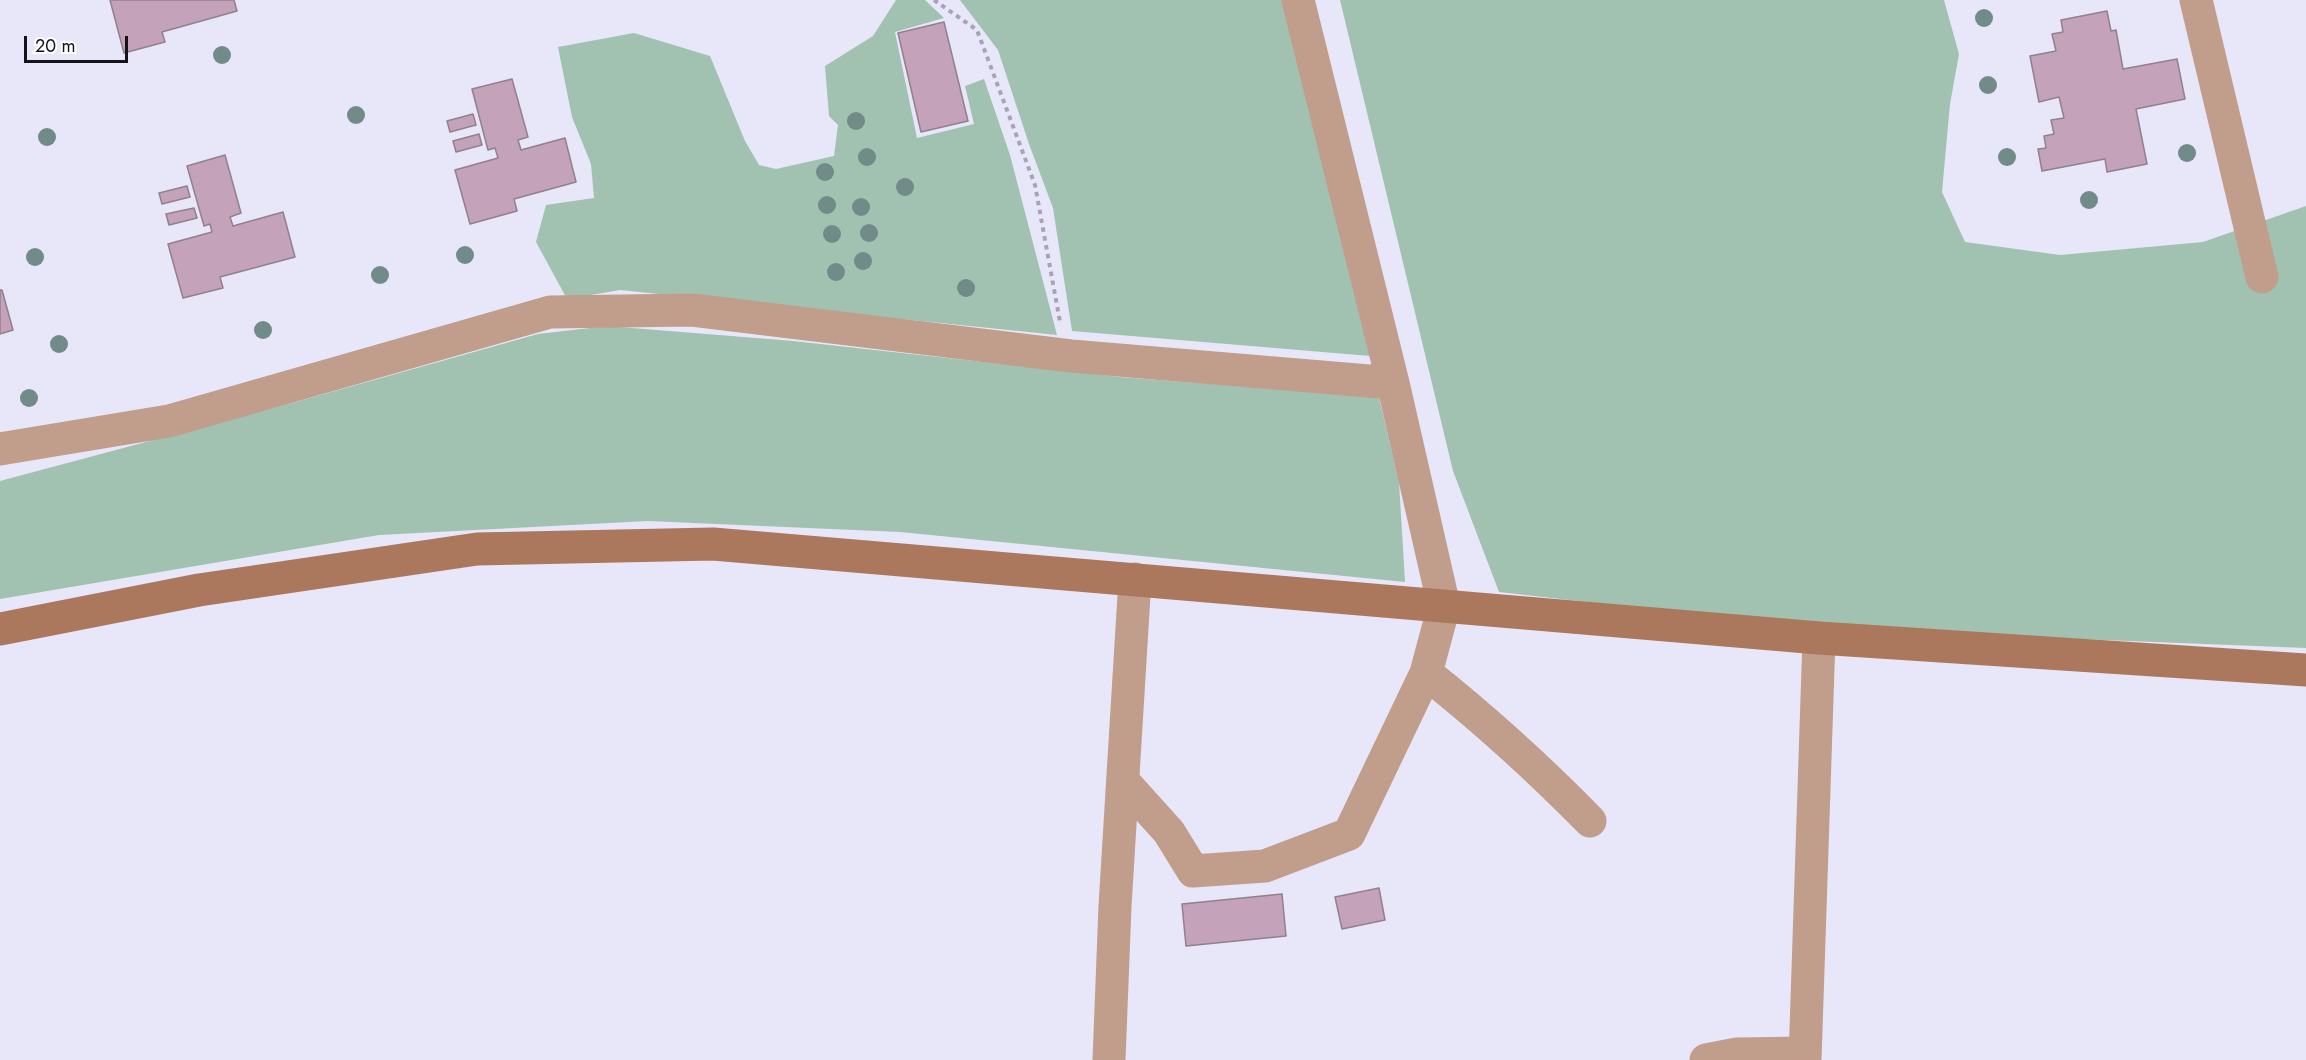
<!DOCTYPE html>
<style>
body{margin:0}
#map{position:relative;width:2306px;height:1060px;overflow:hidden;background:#e8e6f9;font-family:Jost,sans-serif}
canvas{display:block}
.scale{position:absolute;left:24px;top:36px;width:104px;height:27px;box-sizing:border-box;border:3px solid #141319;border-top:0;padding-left:8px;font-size:18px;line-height:21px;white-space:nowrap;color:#141319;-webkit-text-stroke:4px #fff;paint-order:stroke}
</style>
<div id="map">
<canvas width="2306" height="1060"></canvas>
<div class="scale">20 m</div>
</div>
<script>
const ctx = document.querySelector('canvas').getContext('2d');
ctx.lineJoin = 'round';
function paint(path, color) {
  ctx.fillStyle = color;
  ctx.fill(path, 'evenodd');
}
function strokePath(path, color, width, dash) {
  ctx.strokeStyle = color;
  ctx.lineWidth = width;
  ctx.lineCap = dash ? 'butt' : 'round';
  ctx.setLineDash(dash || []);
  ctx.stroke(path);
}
paint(new Path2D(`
 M896,0H925L944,18L895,32L917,138L974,124L965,86L984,79L1010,155L1057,335L620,290L567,299L536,242L546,205L594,198L591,164L572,117L558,47L634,33L710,56L745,141L759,165L776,169L834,156L838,125L829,116L825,66L873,36Z
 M960,0H1285L1370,356L1072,331L1053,208L1029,144L998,50Z
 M1340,0H1944L1959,54L1950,104L1942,192L1965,242L2060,255L2203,242L2306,206V648L1826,629L1499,592L1453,471Z
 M607,326L793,341L1120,377L1379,397L1399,482L1405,582L900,532L648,521L379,535L0,599V481L299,401L538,334Z`), '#a1c2b0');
const building = new Path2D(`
 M110,0H234L237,11L162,32L165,42L124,53Z
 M2107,11L2111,31L2116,30L2123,69L2177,59L2185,99L2136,109L2147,164L2107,172L2105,159L2042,171L2038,149L2046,148L2044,136L2054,134L2051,120L2064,118L2059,97L2039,102L2030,56L2056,51L2052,34L2063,32L2061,20Z
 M944,22L968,121L921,132L898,33Z
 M512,79L528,137L518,140L521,150L565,138L576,182L514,199L517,211L470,224L455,170L498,158L495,148L488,150L472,89Z
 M473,114L476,125L450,132L447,121Z
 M479,134L482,145L456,152L453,141Z
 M225,155L241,213L230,217L233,226L283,212L295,257L220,277L223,288L183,298L168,244L212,232L210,224L204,226L187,166Z
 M187,186L190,197L162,204L159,193Z
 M194,208L197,218L169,225L166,214Z
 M0,290H2L13,330L0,334Z
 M1379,888L1385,920L1342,929L1335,897Z
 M1282,894L1286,936L1186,946L1182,904Z`);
paint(building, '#c4a2b9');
strokePath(building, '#91818c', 1.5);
strokePath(new Path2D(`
 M934,0L977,30L1035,185L1060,322`), '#a7a5b4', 4, [4.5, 4.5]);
strokePath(new Path2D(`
 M1298,0L1393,383L1444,606L1426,673C1484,719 1538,768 1590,821
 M2196,0L2262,277
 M0,449L169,421L550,312L692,310L1071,356L1393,383
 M1123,781L1169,832L1193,871L1265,866L1349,834L1426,673
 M1109,1060L1115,906L1135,579
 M1706,1060L1737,1054L1805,1053
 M1805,1060L1819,638`), '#c19d8b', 33);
strokePath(new Path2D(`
 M0,629L199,590L477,549L713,544L1819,638L2306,670`), '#ab785d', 33);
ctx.fillStyle = '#718b89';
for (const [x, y] of [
 [1984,18],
 [222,55],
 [1988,85],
 [356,115],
 [856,121],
 [47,137],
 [2187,153],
 [867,157],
 [2007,157],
 [825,172],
 [905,187],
 [2089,200],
 [827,205],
 [861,207],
 [869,233],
 [832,234],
 [465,255],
 [35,257],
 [863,261],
 [836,272],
 [380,275],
 [966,288],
 [263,330],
 [59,344],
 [29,398]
]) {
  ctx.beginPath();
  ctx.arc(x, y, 9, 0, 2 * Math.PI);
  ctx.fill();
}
</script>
